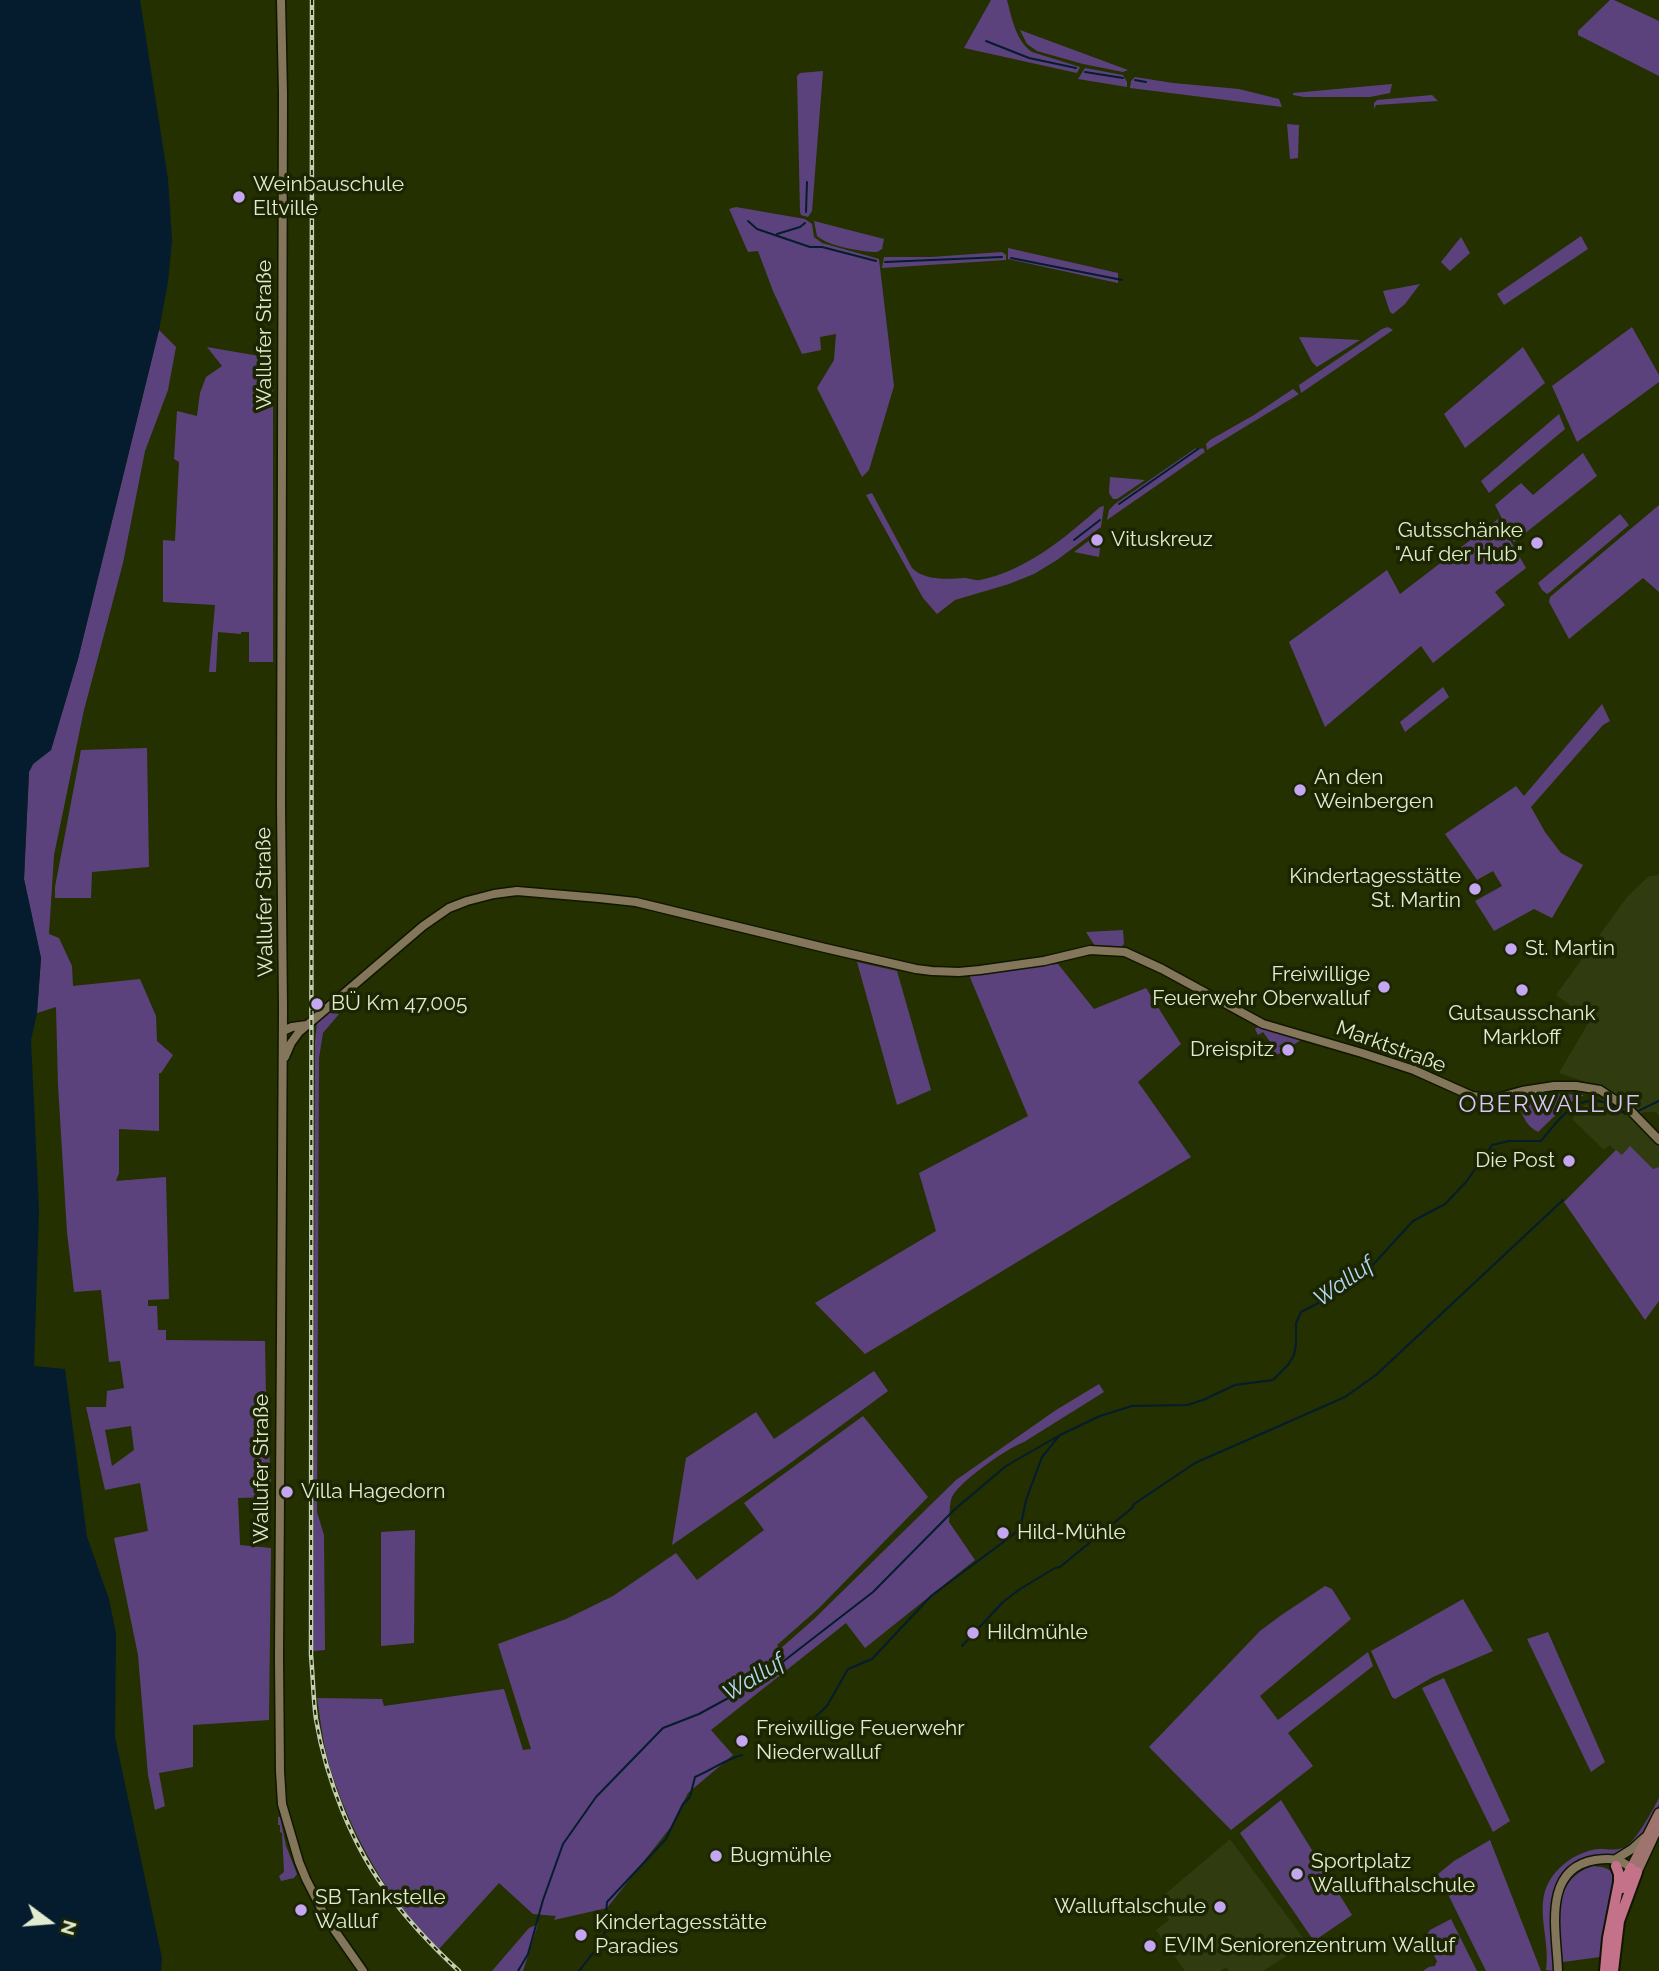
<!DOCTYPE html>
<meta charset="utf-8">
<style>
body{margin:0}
#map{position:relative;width:1659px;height:1971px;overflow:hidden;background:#243000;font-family:Raleway,sans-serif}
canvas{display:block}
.north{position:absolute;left:14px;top:1887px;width:70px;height:70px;-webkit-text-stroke:5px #1c2502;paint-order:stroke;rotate:106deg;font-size:19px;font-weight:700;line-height:28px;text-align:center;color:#e1ebd0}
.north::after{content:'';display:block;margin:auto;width:24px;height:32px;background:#e1ebd0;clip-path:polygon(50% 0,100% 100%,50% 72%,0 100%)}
</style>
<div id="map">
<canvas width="1659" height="1971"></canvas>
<div class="north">N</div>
</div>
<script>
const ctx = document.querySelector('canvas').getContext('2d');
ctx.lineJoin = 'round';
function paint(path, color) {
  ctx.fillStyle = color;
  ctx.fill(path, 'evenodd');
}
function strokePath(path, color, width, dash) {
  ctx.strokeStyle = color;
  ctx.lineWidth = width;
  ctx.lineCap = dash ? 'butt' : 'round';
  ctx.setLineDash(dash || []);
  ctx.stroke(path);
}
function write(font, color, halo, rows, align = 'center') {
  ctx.font = font + ' Raleway,sans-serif';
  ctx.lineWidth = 7;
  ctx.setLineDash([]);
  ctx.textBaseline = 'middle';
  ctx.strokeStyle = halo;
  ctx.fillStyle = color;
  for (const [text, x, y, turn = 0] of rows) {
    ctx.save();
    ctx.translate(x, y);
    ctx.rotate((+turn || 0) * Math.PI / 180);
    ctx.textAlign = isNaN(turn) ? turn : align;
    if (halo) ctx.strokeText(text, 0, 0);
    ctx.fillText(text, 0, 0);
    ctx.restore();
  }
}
paint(new Path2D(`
 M1659,875V1115L1655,1112H1643L1637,1119L1659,1144V1167L1653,1169L1621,1156L1610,1145L1604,1150L1572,1119L1585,1105L1600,1103L1611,1091L1559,1073L1590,1020L1556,995L1627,897L1649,876Z
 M1230,1839L1307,1943L1263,1971H1229L1226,1967L1220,1971H1185L1156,1930L1169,1920L1156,1902Z`), '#303b10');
paint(new Path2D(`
 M991,0H1007C1012,19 1016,41 1032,52L1080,67L1077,73L964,48Z
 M1610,0H1614L1659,21V76L1578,35V31Z
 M1020,30L1128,70L1123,72L1083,64L1037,51L1027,44Z
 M1085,68L1123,75L1127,82V87L1078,79Z
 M823,71L812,211L808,217L801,215L800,212L797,76L800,73Z
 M1135,77L1173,83L1239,89L1279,99L1282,107L1130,88L1131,81Z
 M1392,84L1390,93L1370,97H1304L1293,95V93Z
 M1432,95L1438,101L1376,105L1374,109V103L1377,100Z
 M1287,124L1299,125L1298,158L1290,159Z
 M736,207L805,219L812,224L814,237L822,243L879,259L894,386L869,470L862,477L817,388L834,360L836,334L820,337L821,350L802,354L773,291L758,251L748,252L730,211L729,209Z
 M814,221L884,239L882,249L877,252C862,252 828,246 817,236Z
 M1581,236L1588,249L1504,305L1497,294Z
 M1461,237L1470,253L1450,271L1441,262Z
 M1008,248L1118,273V283L1008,259Z
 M1002,252L1006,255V260L882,268L884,257H931Z
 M1420,284L1405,304L1393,314L1390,312L1383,291Z
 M1388,327L1393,330L1301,393L1299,385L1382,329Z
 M1632,327L1659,375V382L1577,442L1552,386Z
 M159,330L176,347L168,390L145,451L123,563L84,710L54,855L49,934L59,938L72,966L73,986L140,979L156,1016L157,1041L173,1055L161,1073H159V1131L119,1129V1173L116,1181L166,1177L169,1299L148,1300V1306H157L158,1330H166V1340L265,1341L266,1398L271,1483V1497L238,1498L240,1545L271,1548L269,1720L193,1725V1767L159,1773L165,1806L155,1810L148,1775L138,1655L114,1538L148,1531L140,1483L105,1490L86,1407H106L107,1391L124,1388L120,1361L109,1362L101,1290L74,1292L67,1232L58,1085L56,1007L37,1013L41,958L24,879L29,772L33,764L51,750L78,659ZM131,1426L134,1450L112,1466L105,1430Z
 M1299,337L1360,340L1317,367L1312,362Z
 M207,347L259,356L258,361L263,362L262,367L273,370V662H249V632H241V634L218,632L216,672H209L215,605L163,602V540L175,541L179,462L174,459L177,411L197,416L200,393L206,377L222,366Z
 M1523,347L1545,383L1465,448L1444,414Z
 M1293,389L1299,394L1207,450L1206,444L1210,440L1254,415Z
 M1559,414L1565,429L1489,493L1481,481Z
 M1196,448L1197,450L1203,448L1205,452L1107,520L1109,510L1115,504Z
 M1583,453L1597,476L1514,542L1495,505L1521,483L1533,495Z
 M1110,477L1145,480L1117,499H1113L1109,493Z
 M872,493L912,568C925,581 948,579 964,578C969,578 974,581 980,580C1026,571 1066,537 1100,507L1104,506L1101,527L1057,560L1034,574L1009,584L955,600L937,614L923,598L866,495Z
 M1659,505V592L1643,578L1569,639L1549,602L1550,597Z
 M1620,514L1629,525L1550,592L1547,594L1542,590L1538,583Z
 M1498,519L1526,568L1495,592L1505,605L1433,663L1421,646L1325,727L1289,642L1387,570L1400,594Z
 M1095,536L1101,538L1099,557L1074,552Z
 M1443,687L1449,697L1405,732L1400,722Z
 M1602,704L1610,721L1603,725L1531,807L1545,832L1561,853L1583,865L1552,918L1534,909L1494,931L1475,901L1502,886L1493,871L1477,880L1445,834L1516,786L1524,796Z
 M147,748L149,867L92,872L91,898H55V887L81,750Z
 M1123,930L1124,944L1121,947L1095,946L1086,932Z
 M857,962L897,971L931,1090L897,1105Z
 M1058,964L1094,1009L1146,988L1181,1044L1138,1082L1191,1157L865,1354L815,1303L936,1231L919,1173L1028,1116L969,975Z
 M330,1011L339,1014L323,1033L319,1058L317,1512L324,1535L325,1650L313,1651L315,1041L317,1022Z
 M1258,1027L1301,1040L1290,1047L1285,1042L1279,1046L1283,1052C1277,1055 1275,1056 1270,1051L1272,1049L1270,1046L1271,1043L1263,1032L1258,1035L1255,1029Z
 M1557,1094L1584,1095L1566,1105L1538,1132C1526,1126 1523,1116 1518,1104Z
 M1630,1146L1653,1169L1659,1167V1301L1645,1320L1564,1202L1616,1150L1622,1155Z
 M874,1371L888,1391L785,1467L672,1545L686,1458L756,1412L774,1439Z
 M1099,1384L1104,1392L1024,1442C1007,1448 962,1480 953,1495C949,1501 950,1514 949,1522L975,1560L865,1648L846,1623L711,1730L733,1755L688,1793L670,1828L607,1908L554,1920L556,1916L533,1914L499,1883L439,1949C428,1938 416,1926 406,1914C375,1874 349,1825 333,1777C324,1752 321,1724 317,1698L382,1699L384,1706L504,1689L523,1750L531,1749L498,1644L566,1619L613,1596L676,1553L697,1580L764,1530L744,1503L863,1416L928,1497L818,1609L777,1645L780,1649L813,1620L956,1480L1056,1410Z
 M415,1530L414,1643L381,1646V1532Z
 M1325,1586L1332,1589L1351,1619L1260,1696L1278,1720L1368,1652L1373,1666L1288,1733L1313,1766L1231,1830L1149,1747L1260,1631L1280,1616Z
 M1463,1599L1493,1651L1433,1677L1395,1699L1392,1697L1371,1651Z
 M1548,1632L1605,1762L1591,1772L1527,1639Z
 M1444,1678L1510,1821L1493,1832L1422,1688Z
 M1659,1798V1805C1650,1821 1640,1845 1622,1852C1611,1857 1597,1853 1585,1859C1539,1883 1552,1928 1555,1971L1546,1970C1550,1945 1539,1919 1544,1895C1549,1871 1575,1851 1599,1849C1607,1849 1617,1851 1625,1847C1637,1840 1652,1811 1659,1798Z
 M1281,1800L1352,1915L1314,1941L1240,1833Z
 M278,1817H280L286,1846L297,1874L294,1878L281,1881L279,1876L284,1872L282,1833L280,1832V1825H278Z
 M1490,1840L1541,1971H1486L1438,1874L1454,1861Z
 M1593,1866C1605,1867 1612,1868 1616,1880L1606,1915L1600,1957L1563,1962C1560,1926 1549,1880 1593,1866Z
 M1451,1919L1477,1971H1423L1429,1967L1435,1966L1437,1961L1424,1938L1430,1930Z
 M538,1924L523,1971H492L529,1928Z`), '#5c427d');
paint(new Path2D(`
 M0,0H140L168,179L172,240L168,282L159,330L78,659L51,750L33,764L29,772L24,879L41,958L37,1013L31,1040L39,1211L34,1366L65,1369L87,1537L109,1599L116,1633L115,1737L162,1958L161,1971H0Z`), '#041c2e');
strokePath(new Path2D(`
 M986,41L1029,58L1076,68
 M1085,72L1123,78
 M1135,80L1146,82
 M806,212L807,182
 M748,221L757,229L810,247H822L876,261
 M777,234L800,227L805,223
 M1011,258L1122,280
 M885,262L1002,257
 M1119,504L1198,449
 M1074,540L1100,520
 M1638,1111L1659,1101
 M962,1646L1003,1602L1020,1589L1055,1568L1060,1567L1132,1508L1134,1504L1195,1463L1345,1397L1376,1375L1563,1200
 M810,1722L827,1706L848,1669L872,1659L931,1596L1014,1534L1021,1525L1026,1500L1042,1457L1059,1436
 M518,1971L528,1954L543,1900L563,1844L596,1797L663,1728L699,1714L754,1684L873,1592L954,1510L1006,1466L1060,1435L1100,1416L1132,1406L1187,1405L1203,1400L1235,1385L1273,1380L1288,1365L1294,1355L1296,1345V1323L1301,1312L1328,1298L1370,1268L1413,1221L1445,1204L1466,1182L1492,1145L1509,1141H1541C1558,1121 1576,1092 1606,1103C1613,1105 1620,1111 1626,1114H1629
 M579,1971L604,1939L607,1902L666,1839L683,1804L690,1797L695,1777C712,1770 724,1760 742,1755`), '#041c2e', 2);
const secondary = new Path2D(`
 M281,0L283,94L281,805L283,1009L279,1657L280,1771L282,1804L299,1862L306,1879L326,1918L363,1971
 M283,1031L292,1027L307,1025
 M285,1057L291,1043L299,1032L423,926L449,908L467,901L494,894L517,891L599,898L636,902L825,948L916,969L932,971L959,972L980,970L1044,961L1090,950L1125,952L1162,969L1263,1024L1362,1053L1414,1070L1472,1096L1493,1099L1522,1091L1554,1086H1576L1600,1090L1629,1109L1659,1140
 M1616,1859L1632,1849L1644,1838
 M1558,1971C1557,1933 1541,1869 1595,1860C1610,1858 1619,1858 1631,1868`);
const primary = new Path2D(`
 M1636,1871L1631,1868L1659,1813
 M1637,1872L1659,1825`);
const highway = new Path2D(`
 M1622,1888L1631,1868
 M1605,1971L1608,1938L1619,1882V1874L1616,1866
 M1613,1971L1619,1921L1637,1872`);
strokePath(secondary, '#101601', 11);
strokePath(primary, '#101601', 12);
strokePath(highway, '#101601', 14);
strokePath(secondary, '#84765b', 8);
strokePath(primary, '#9f746f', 9);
strokePath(highway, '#c47289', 10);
const rail = new Path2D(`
 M312,0L311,1655C313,1676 313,1698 316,1719C326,1779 353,1848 390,1896C410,1923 434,1948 459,1971`);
strokePath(rail, '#c4ceb0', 4.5);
strokePath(rail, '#1c2502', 2, [5]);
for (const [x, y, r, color] of [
 [239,197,7,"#c5a7f1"],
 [1097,540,7,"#c5a7f1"],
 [1537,543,7,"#c5a7f1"],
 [1300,790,7,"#c5a7f1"],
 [1475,889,7,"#c5a7f1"],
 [1511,949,7,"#c5a7f1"],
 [1384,987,7,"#c5a7f1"],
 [1522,990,7,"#c5a7f1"],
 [317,1004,7,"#c5a7f1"],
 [1288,1050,7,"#c5a7f1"],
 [1569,1161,7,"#c5a7f1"],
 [287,1492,7,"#c5a7f1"],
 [1003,1533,7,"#c5a7f1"],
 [973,1633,7,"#c5a7f1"],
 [742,1741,7,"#c5a7f1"],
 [716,1856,7,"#c5a7f1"],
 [1297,1874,7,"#c5a7f1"],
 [1220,1907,7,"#c5a7f1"],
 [301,1910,7,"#c5a7f1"],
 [581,1935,7,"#c5a7f1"],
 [1150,1946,7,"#c5a7f1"]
]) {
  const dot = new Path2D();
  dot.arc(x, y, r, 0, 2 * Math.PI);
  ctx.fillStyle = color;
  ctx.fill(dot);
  strokePath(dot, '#1c2502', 2.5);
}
write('21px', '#e1ebd0', '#1c2502', [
 ["Weinbauschule",253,185],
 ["Eltville",253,209],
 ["Gutsschänke",1523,531,"right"],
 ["\"Auf der Hub\"",1523,555,"right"],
 ["Vituskreuz",1111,540],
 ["An den",1314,778],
 ["Weinbergen",1314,802],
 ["Kindertagesstätte",1461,877,"right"],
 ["St. Martin",1461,901,"right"],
 ["St. Martin",1525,949],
 ["Freiwillige",1370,975,"right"],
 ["Feuerwehr Oberwalluf",1370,999,"right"],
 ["BÜ Km 47,005",331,1004],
 ["Gutsausschank",1522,1014,"center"],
 ["Markloff",1522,1038,"center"],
 ["Dreispitz",1274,1050,"right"],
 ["Die Post",1555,1161,"right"],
 ["Villa Hagedorn",301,1492],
 ["Hild-Mühle",1017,1533],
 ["Hildmühle",987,1633],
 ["Freiwillige Feuerwehr",756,1729],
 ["Niederwalluf",756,1753],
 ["Bugmühle",730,1856],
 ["Sportplatz",1311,1862],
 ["Wallufthalschule",1311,1886],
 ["SB Tankstelle",315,1898],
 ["Walluf",315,1922],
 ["Walluftalschule",1206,1907,"right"],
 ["Kindertagesstätte",595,1923],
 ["Paradies",595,1947],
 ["EVIM Seniorenzentrum Walluf",1164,1946]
], 'left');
write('21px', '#e1ebd0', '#1c2502', [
 ["Wallufer Straße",265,335,-90],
 ["Wallufer Straße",265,902,-91],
 ["Marktstraße",1391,1047,20],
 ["Wallufer Straße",262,1469,-90]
]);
write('italic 23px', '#b2d8f6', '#1c2502', [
 ["Walluf",1344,1282,-35],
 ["Walluf",754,1678,-32]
]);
ctx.letterSpacing = '2px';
write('24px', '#dbc5fd', '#1c2502', [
 ["OBERWALLUF",1550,1105]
]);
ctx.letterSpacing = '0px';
</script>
